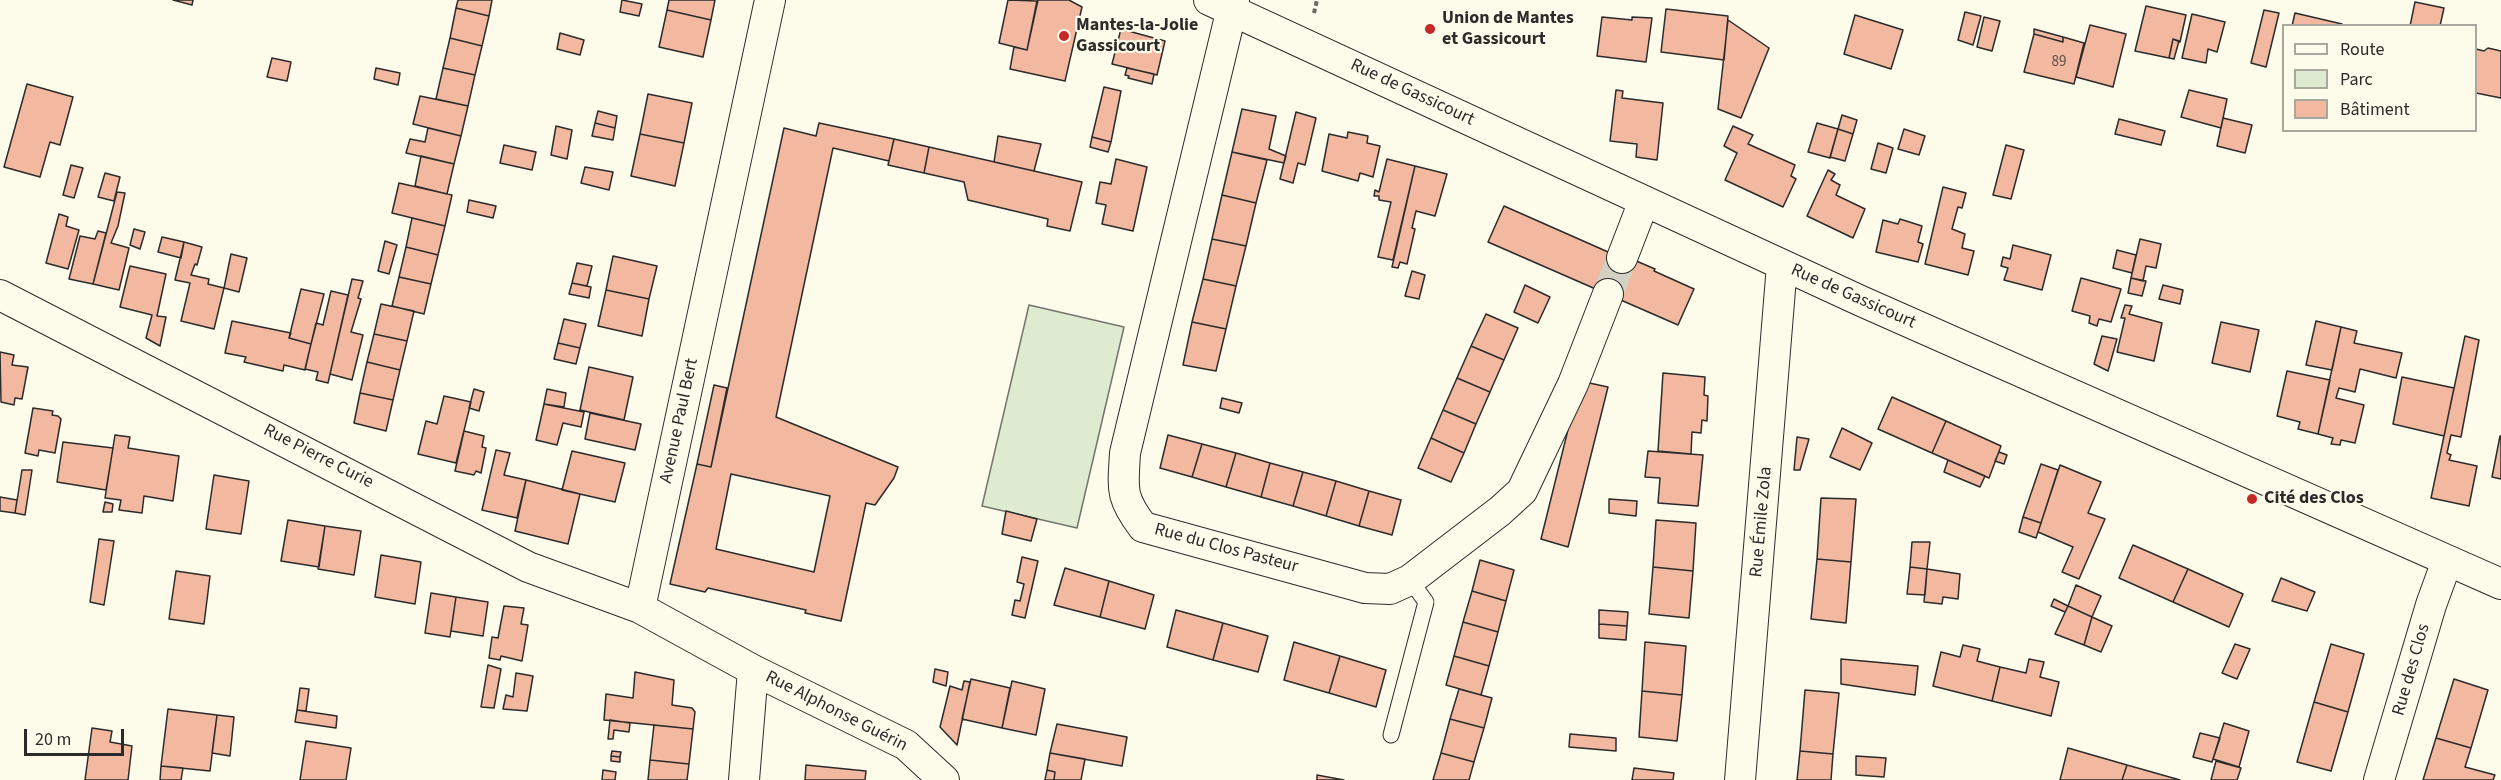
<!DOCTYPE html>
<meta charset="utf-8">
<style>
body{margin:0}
#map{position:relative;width:2501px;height:780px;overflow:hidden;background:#fdfbea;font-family:"Source Sans 3",sans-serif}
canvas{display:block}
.legend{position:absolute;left:2282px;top:24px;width:195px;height:108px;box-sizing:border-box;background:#fdfbea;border:2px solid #a9a89e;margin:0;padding:8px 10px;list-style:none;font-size:18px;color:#2b2b2b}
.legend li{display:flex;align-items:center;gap:12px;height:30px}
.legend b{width:30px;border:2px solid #a9a89e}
.scale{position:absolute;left:24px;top:729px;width:100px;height:27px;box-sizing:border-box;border:3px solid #2b2b2b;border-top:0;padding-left:8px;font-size:18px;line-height:21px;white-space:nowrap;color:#2b2b2b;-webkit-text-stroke:4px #fdfbea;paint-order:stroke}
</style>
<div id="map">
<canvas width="2501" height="780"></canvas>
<ul class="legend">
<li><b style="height:8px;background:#fdfbea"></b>Route</li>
<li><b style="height:16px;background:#deebd1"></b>Parc</li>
<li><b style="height:16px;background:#f2b8a0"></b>Bâtiment</li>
</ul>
<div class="scale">20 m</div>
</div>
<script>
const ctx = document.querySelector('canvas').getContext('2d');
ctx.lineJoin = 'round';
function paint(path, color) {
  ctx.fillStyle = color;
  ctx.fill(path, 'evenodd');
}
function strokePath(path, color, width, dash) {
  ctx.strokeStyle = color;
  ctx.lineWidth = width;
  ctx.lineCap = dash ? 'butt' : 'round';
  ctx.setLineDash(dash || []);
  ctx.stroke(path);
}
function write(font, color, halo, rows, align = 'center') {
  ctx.font = font + ' "Source Sans 3",sans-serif';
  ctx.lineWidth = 4.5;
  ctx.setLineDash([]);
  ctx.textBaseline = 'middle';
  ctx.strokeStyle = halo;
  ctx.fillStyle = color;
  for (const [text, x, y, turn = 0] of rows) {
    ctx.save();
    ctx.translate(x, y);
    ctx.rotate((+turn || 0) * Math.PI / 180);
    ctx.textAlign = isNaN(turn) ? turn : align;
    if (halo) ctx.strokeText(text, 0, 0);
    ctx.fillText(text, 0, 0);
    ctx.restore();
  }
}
const green = new Path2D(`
 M1029,305L1124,327L1077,528L982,506Z`);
paint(green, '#deebd1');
strokePath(green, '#74746e', 1.5);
const building = new Path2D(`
 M173,0H193L192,5Z
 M458,0H492L489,16L456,8Z
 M622,0L642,4L639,16L620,12Z
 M669,0H715L711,20L667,10Z
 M1008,0L1037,1L1027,50L999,43Z
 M1038,0H1069L1082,7L1065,81L1010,69L1014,47L1027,50Z
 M2415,2L2444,8L2440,26H2410Z
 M2146,6L2186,15L2180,42L2173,39L2169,58L2135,51Z
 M456,8L489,16L482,46L450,38Z
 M1666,9L1728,16L1724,60L1661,52Z
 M667,10L711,20L703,57L659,47Z
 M2264,10L2279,13L2266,67L2251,63Z
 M1965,12L1981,16L1973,45L1958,40Z
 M2295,13L2342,24L2341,26H2292Z
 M2192,14L2225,22L2217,52L2208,49L2206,63L2182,58Z
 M1855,15L1903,30L1891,69L1844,54Z
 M1602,17L1632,20V17L1652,18L1646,62L1597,56Z
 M1984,17L2000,21L1992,51L1977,47Z
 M1728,20L1769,48L1741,118L1718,109Z
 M2090,25L2126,34L2113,87L2076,77Z
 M1121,29L1165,41L1157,75L1112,64Z
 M2034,29L2063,37V42L2034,34Z
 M560,33L584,40L580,55L557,49Z
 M2034,34L2063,42V37L2084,43L2074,84L2024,72Z
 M450,38L482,46L475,75L443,68Z
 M2173,39L2179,41L2174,59L2169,58Z
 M2488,48L2501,51V98L2476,93V49L2484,51Z
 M272,58L291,62L287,81L267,77Z
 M376,68L400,73L398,85L374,79Z
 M443,68L475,75L468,106L436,99Z
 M1127,68L1154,74L1152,84L1128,78L1129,76L1125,75Z
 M27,84L73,97L60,145L50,142L40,177L4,167Z
 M1104,87L1121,91L1111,142L1092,137Z
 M1616,90L1623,91L1622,98L1663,103L1657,160L1636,157L1637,144L1610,141Z
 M2189,90L2227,99L2221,128L2181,117Z
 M648,94L692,103L684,143L640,134Z
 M420,96L468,106L461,136L413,124Z
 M1242,109L1276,116L1269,149L1286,156L1284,163L1232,152Z
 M598,111L617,116L615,128L595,123Z
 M1296,112L1316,118L1305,165L1298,163L1293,183L1280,179Z
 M1842,115L1857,120L1853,134L1838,129Z
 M2223,118L2252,125L2245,153L2217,146Z
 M2119,119L2165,131L2161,145L2115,134Z
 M595,123L615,128L613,140L592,136Z
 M819,123L894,139L889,161L833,148L776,417L898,467L894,478L875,505L866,503L841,621L805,613L806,610L708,588L705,592L670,584L697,464L711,467L784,128L816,136ZM731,474L830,496L814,572L716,549Z
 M1817,123L1838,129L1830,158L1808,152Z
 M556,126L572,130L567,159L551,155Z
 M1733,126L1753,135L1748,144L1795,165L1791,176L1796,179L1783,207L1725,180L1737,153L1724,146Z
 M428,128L461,136L454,164L406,153L410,139L425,142Z
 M1838,129L1853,134L1845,161L1830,157Z
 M1904,129L1925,136L1919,155L1898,149Z
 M1348,132L1368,136L1367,143L1380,146L1373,177L1360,173L1358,181L1322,171L1329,134L1347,138Z
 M640,134L684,143L675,186L631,176Z
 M998,136L1041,144L1034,171L994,162Z
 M1092,137L1111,142L1108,152L1090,147Z
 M894,139L929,147L924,173L888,165Z
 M1878,143L1893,148L1886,173L1871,169Z
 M504,145L536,152L532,170L500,163Z
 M2006,145L2024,150L2011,199L1993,195Z
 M929,147L1082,182L1070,231L1047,226L1048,219L968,200L964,182L924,173Z
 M1232,152L1267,160L1256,203L1222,195Z
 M421,156L454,164L447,194L415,186Z
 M1116,159L1147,167L1133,231L1102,224L1106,205L1096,203L1100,182L1111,184Z
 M1387,159L1415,166L1393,260L1378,257L1391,202L1379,200V196H1374L1375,190L1379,192Z
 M71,165L83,168L74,198L63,195Z
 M1415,166L1447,174L1435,216L1416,211L1412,228L1415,229L1407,264L1400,262L1398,268L1392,267Z
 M585,167L613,172L609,190L581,183Z
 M1828,170L1835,174L1831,180L1840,185L1836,195L1865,209L1853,238L1807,216Z
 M105,173L120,177L114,201L98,197Z
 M399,183L452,195L445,226L392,213Z
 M1943,187L1966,193L1962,208L1958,207L1952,229L1965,234L1962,248L1974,251L1968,275L1925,264Z
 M117,192L125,193L118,226L111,243L129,248L119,290L93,284Z
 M1222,195L1256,203L1246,246L1212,239Z
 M469,200L496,206L493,218L467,212Z
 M1504,206L1633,263L1634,260L1655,269L1654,271L1694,289L1678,325L1488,242Z
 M59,214L68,217L66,226L79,230L68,269L46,263Z
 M412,218L445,226L438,255L406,247Z
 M1900,219L1922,226L1918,242L1923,244L1918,262L1876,252L1883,220L1898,224Z
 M134,229L145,232L140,249L130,245Z
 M98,231L106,233L93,284L69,279L80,236L95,239Z
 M162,237L184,242L181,258L158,252Z
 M1212,239L1246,246L1236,286L1203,279Z
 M2140,239L2161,244L2156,268L2146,266L2143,281L2131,278Z
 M385,241L397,245L389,274L378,271Z
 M184,242L202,247L197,265L195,264L191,275L209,279L208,284L224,288L214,329L181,321L190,283L175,280Z
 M2013,245L2051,255L2042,290L2004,280L2008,268L2001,266L2003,257L2010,259Z
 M406,247L438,255L431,284L399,277Z
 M2117,250L2136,255L2132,273L2113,268Z
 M231,254L247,258L239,292L224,288Z
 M613,256L657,266L649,299L606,290Z
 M577,263L592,266L587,286L572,283Z
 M130,266L166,274L157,316L166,317L160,346L146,338L152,315L120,307Z
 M1412,271L1425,275L1419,299L1405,296Z
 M399,277L431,284L424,314L392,306Z
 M2081,278L2121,289L2111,322L2099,319L2097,326L2089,323L2090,316L2072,311Z
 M2131,278L2146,281L2142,296L2128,293Z
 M352,279L363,281L358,298L361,299L351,332L363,335L352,380L330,374Z
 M1203,279L1236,286L1226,329L1192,322Z
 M572,283L591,287L589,298L569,294Z
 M1525,285L1550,297L1538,323L1514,312Z
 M2163,285L2183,290L2180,304L2159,299Z
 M301,289L324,294L311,344L289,338Z
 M606,290L649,299L642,336L598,326Z
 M331,291L348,295L328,383L316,380L318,372L305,369L316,323L323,325Z
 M381,304L414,311L407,341L374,334Z
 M2125,305L2132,306L2129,314L2162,323L2154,361L2117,352L2125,318H2121Z
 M1486,314L1518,328L1504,360L1471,346Z
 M564,319L586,324L580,348L558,343Z
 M232,321L291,333L289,338L311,344L305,370L284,365L283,371L244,362L246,357L225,353Z
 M2316,321L2341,327L2332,370L2306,365Z
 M1192,322L1226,329L1216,371L1183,365Z
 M2221,322L2259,330L2250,372L2212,363Z
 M2341,327L2357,331L2354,343L2402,353L2396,378L2360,369L2355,392L2339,388L2336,398L2364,405L2355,443L2341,440L2340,445L2331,444L2333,438L2318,434Z
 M374,334L407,341L400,370L367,362Z
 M2102,336L2117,339L2108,371L2094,364Z
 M2465,336L2479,340L2461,437L2451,435L2447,453L2451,455L2449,460L2477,466L2469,506L2431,498Z
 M558,343L580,348L576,364L554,359Z
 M1471,346L1504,360L1490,392L1457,378Z
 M0,352L14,355L12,365L28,367L22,399L15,398L14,405L1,402Z
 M367,362L400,370L393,400L360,393Z
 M589,367L633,377L624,420L580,410Z
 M2287,371L2330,380L2318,434L2298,429L2300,422L2277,416Z
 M1663,373L1705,377L1704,395L1708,396L1707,421L1702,420L1701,433L1692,432L1691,454L1658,451Z
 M2402,377L2454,388L2444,436L2393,424Z
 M1457,378L1490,392L1476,424L1443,410Z
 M1580,381L1608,387L1568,547L1541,539Z
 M714,385L727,388L711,467L697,464Z
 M474,389L484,392L479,411L469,408Z
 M547,389L566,393L564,407L544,404Z
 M360,393L393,400L386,431L354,423Z
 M444,396L471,402L456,463L418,454L426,421L437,424Z
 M1892,397L1946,421L1932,453L1878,429Z
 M1222,398L1242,403L1239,413L1220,408Z
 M544,404L584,412L581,427L563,423L557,445L536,440Z
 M33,408L53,411L52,415L58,416L61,419L55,453L39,450L38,456L25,453Z
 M1443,410L1476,424L1464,453L1431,438Z
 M590,413L641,424L635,450L585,439Z
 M1946,421L2001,446L1989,478L1932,453Z
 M1842,428L1872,443L1860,470L1830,457Z
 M464,431L484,436L482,447L486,448L481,473L476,471L474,475L455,471Z
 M115,435L130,437L128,448L179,456L173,501L144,496L142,513L119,510L121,500L105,498Z
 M1168,435L1202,444L1192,477L1160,468Z
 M2500,436H2501V479L2492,477Z
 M1797,437L1809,439L1800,470H1794Z
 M1431,438L1464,453L1451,482L1418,468Z
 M63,442L113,448L106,490L57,482Z
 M1202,444L1236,453L1226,487L1192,477Z
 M496,450L510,453L504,475L526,480L517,518L482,510Z
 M572,451L625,463L615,502L562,490Z
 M1648,451L1703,455L1698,506L1658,503L1660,478L1645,477Z
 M1999,452L2007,455L2004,464L1995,461Z
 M1236,453L1270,463L1261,497L1226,487Z
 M1948,460L1985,476L1980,487L1944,472Z
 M1270,463L1303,472L1293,506L1261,497Z
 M2041,464L2058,470L2041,523L2023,517Z
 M2060,465L2101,482L2088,513L2105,519L2079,579L2062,572L2073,547L2038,532Z
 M22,470H32L25,515L15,513Z
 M1303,472L1336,481L1326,516L1293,506Z
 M214,475L249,481L241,534L206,529Z
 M526,480L580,494L568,544L515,531Z
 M1336,481L1369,491L1359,526L1326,516Z
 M1369,491L1401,500L1392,535L1359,526Z
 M0,497L17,500L15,513L0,511Z
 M1821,498L1856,499L1851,562L1817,559Z
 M1609,499L1637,501L1636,516L1609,513Z
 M105,502L113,504L112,512H103Z
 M1006,511L1037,519L1031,541L1002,534Z
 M2023,517L2041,523L2036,538L2019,532Z
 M288,520L325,526L319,567L281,561Z
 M1656,520L1696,523L1693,571L1653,567Z
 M325,526L361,531L354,575L318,569Z
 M99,539L114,541L104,605L90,602Z
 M1912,542H1930L1927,569L1910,567Z
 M2133,545L2188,569L2173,602L2119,578Z
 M381,555L421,562L415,604L375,597Z
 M1022,557L1038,561L1025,618L1012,615L1015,600L1020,601L1024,584L1017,582Z
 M1817,559L1851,562L1846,623L1811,619Z
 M1480,560L1514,570L1506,601L1472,591Z
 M1653,567L1693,571L1689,618L1649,614Z
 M1910,567L1927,569L1925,595L1907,594Z
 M1065,568L1109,581L1100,617L1054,605Z
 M1927,569L1960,574L1958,599L1943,597L1942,604L1924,602Z
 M2188,569L2243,594L2229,627L2173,602Z
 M176,571L210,576L204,624L169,619Z
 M2281,578L2315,592L2307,611L2272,601Z
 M1109,581L1154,595L1145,629L1100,617Z
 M2076,585L2101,596L2092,617L2068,606Z
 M1472,591L1506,601L1498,632L1463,622Z
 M431,593L456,597L450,637L425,633Z
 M456,597L488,602L483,636L451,631Z
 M2054,599L2068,606L2065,612L2051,606Z
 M504,606L524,608L521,624L528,625L522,661L501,656L500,660L489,658L492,637L498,638Z
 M2068,606L2092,617L2084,645L2055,634Z
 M1176,610L1223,623L1213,660L1167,647Z
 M1599,610L1628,612L1627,626L1599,624Z
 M2092,617L2112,626L2101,652L2084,645Z
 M1463,622L1498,632L1489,666L1454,656Z
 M1223,623L1268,636L1258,672L1213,660Z
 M1599,624L1627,626L1626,640L1599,638Z
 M1294,642L1340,656L1329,693L1284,680Z
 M1645,642L1686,646L1682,695L1642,691Z
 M2235,644L2250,649L2237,679L2222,673Z
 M2331,644L2364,654L2348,712L2314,702Z
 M1963,645L1980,649L1977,661L2000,667L1992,701L1933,686L1941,652L1960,657Z
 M1340,656L1386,670L1376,707L1329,693Z
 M1454,656L1489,666L1481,695L1446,685Z
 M1841,659L1918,666L1915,695L1841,684Z
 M2029,659L2044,662L2040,677L2059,682L2051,716L1992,701L2000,667L2026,673Z
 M488,665L501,669L494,708L481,707Z
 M935,669L948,672L946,686L933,682Z
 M635,672L674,680L672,705L692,708L695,712L693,729L604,720L606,694L633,698Z
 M516,673L533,676L527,711L503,709L506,695L513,697Z
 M971,679L1010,688L1002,728L962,719Z
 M2454,679L2488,690L2471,748L2436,738Z
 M964,681L970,682L957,745L940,727L950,686L962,690Z
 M1012,681L1045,689L1036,735L1002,728Z
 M300,688L309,689L306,711L297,710Z
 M1459,689L1492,698L1484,728L1450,719Z
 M1805,690L1839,693L1833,754L1800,751Z
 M1642,691L1682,695L1677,741L1639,737Z
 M2314,702L2348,712L2331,771L2297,762Z
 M168,709L217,715L210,771L161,766Z
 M297,710L337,716L336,728L295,722Z
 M217,715L234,717L230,756L212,753Z
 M1450,719L1484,728L1474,762L1441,753Z
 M610,720L630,723L629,732L614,730L613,739H608Z
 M2224,723L2249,731L2239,767L2213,759Z
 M1057,724L1127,737L1122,766L1050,753Z
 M654,725L693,729L689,764L650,760Z
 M92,728L112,731L110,742L132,746L128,780H85Z
 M2200,733L2220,738L2212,762L2193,757Z
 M1570,734L1616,738V751L1569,747Z
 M2436,738L2471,748L2465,767L2495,775L2493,780H2423Z
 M306,741L351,748L346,780H300Z
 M2068,748L2127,765L2122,780H2060Z
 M612,751L621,752L620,757L611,756Z
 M1800,751L1833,754L1831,780H1797Z
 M1050,753L1085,759L1081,780H1054L1055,772L1047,770Z
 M1441,753L1474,762L1469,780H1433Z
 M611,756L620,757V762L611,761Z
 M1856,756L1886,758L1884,777L1856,775Z
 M650,760L689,764L687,780H648Z
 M2216,761L2241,768L2237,780H2211Z
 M806,765L866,771L865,780H805Z
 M2127,765L2180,780H2122Z
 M161,766L183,768L181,780H160Z
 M1634,768L1674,773L1673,780H1632Z
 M603,770L616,772L615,780H602Z
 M1047,770L1055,772L1054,780H1045Z
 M1317,775L1344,780H1317Z`);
paint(building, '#f2b8a0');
strokePath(building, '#2b2b2b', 1.5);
strokePath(new Path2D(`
 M1608,294L1622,258`), '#d3d1c4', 30, [30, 15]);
const service = new Path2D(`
 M1391,735L1426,602L1410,580`);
const minor = new Path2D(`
 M1209,0L1861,301L2501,584
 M1234,0L1125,453C1123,489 1120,497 1143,527L1365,588L1390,589L1410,580L1500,511L1522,491L1573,384L1608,294
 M1622,258L1644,201
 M0,295L528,567L640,608L753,670L744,780
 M640,608L770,0
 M753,670L906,745L944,780
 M1740,780L1782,265
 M2379,780L2431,605L2447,561`);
strokePath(service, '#2b2b2b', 17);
strokePath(minor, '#2b2b2b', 32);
strokePath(new Path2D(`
 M1314,13L1317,0`), '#6a6964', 4, [4.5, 3]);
strokePath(service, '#fdfbea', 15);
strokePath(minor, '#fdfbea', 30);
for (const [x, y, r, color] of [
 [1430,29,6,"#c62828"],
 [1064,36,6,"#c62828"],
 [2252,499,6,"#c62828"]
]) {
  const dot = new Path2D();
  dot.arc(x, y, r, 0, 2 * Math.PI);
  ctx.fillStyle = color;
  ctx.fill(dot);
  strokePath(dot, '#fdfbea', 2);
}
write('15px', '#5d4e48', null, [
 ["89",2059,63]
]);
write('bold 18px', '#2b2b2b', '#fdfbea', [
 ["Union de Mantes",1442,19],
 ["et Gassicourt",1442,40],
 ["Mantes-la-Jolie",1076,26],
 ["Gassicourt",1076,47],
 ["Cité des Clos",2264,499]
], 'left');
write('18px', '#2b2b2b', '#fdfbea', [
 ["Rue de Gassicourt",1412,93,25],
 ["Rue de Gassicourt",1853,297,24],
 ["Avenue Paul Bert",680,421,-78],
 ["Rue Pierre Curie",318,457,27],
 ["Rue Émile Zola",1762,522,-85],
 ["Rue du Clos Pasteur",1226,549,15],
 ["Rue des Clos",2412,670,-74],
 ["Rue Alphonse Guérin",836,712,27]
]);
</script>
